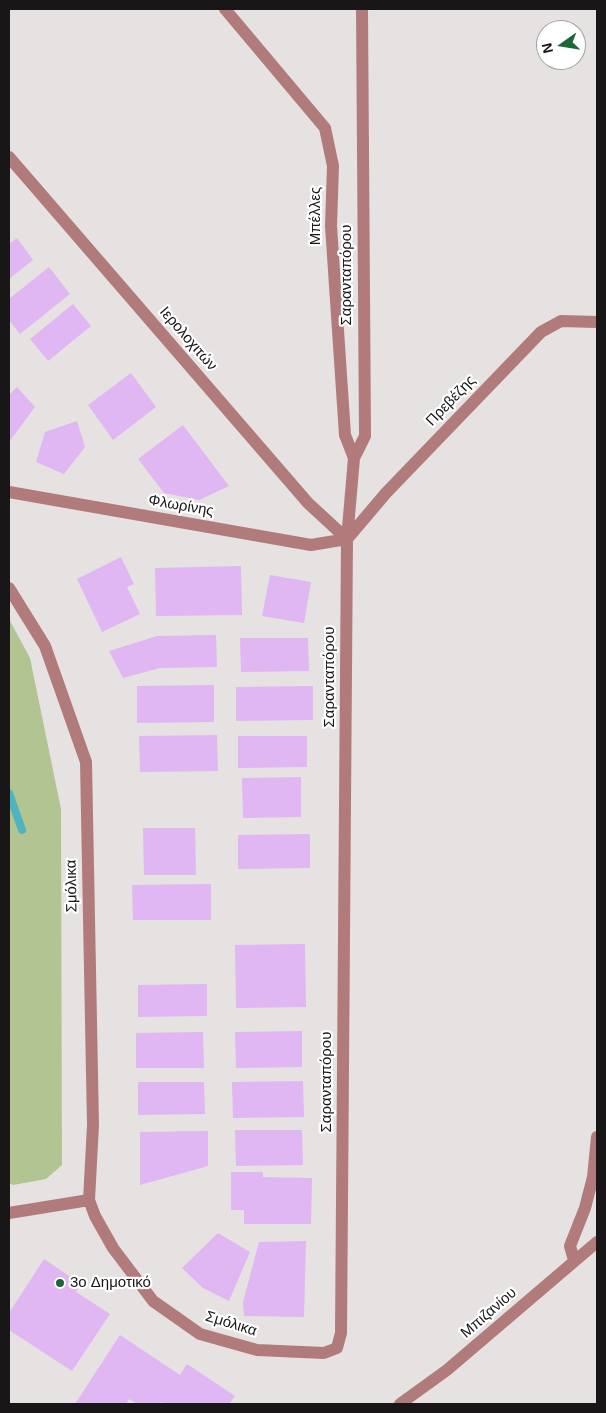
<!DOCTYPE html>
<meta charset="utf-8">
<style>
body{margin:0}
#map{position:relative;width:606px;height:1413px;overflow:hidden;background:#e5e2e1;font-family:Helvetica,sans-serif}
canvas{display:block}
.frame{position:absolute;inset:0;border:10px solid #181616;pointer-events:none}
.north{position:absolute;left:536px;top:20px;width:50px;height:50px;box-sizing:border-box;background:#fff;border:1px solid #a3a2a2;border-radius:50%;rotate:257deg;font-size:14px;font-weight:700;line-height:20px;text-align:center;color:#181616}
.north::after{content:'';display:block;margin:auto;width:18px;height:22px;background:#1b6837;clip-path:polygon(50% 0,100% 100%,50% 72%,0 100%)}
</style>
<div id="map">
<canvas width="606" height="1413"></canvas>
<div class="frame"></div>
<div class="north">N</div>
</div>
<script>
const ctx = document.querySelector('canvas').getContext('2d');
ctx.lineJoin = 'round';
function paint(path, color) {
  ctx.fillStyle = color;
  ctx.fill(path, 'evenodd');
}
function strokePath(path, color, width, dash) {
  ctx.strokeStyle = color;
  ctx.lineWidth = width;
  ctx.lineCap = dash ? 'butt' : 'round';
  ctx.setLineDash(dash || []);
  ctx.stroke(path);
}
function write(font, color, halo, rows, align = 'center') {
  ctx.font = font + ' Helvetica,sans-serif';
  ctx.lineWidth = 4.5;
  ctx.setLineDash([]);
  ctx.textBaseline = 'middle';
  ctx.strokeStyle = halo;
  ctx.fillStyle = color;
  for (const [text, x, y, turn = 0] of rows) {
    ctx.save();
    ctx.translate(x, y);
    ctx.rotate((+turn || 0) * Math.PI / 180);
    ctx.textAlign = isNaN(turn) ? turn : align;
    if (halo) ctx.strokeText(text, 0, 0);
    ctx.fillText(text, 0, 0);
    ctx.restore();
  }
}
paint(new Path2D(`
 M9,619L30,658L61,809L62,1165L46,1179L13,1185L9,1183Z`), '#b2c492');
strokePath(new Path2D(`
 M9,793L22,830`), '#4fb3c0', 8);
paint(new Path2D(`
 M17,238L33,260L9,279V244Z
 M49,267L70,294L20,334L9,320V299Z
 M73,304L91,326L48,361L30,339Z
 M131,373L156,407L113,440L88,405Z
 M17,387L35,407L9,442V395Z
 M77,421L85,447L64,474L36,462L45,432Z
 M183,425L229,486L199,500L164,493L138,459Z
 M121,557L134,584L127,587L140,614L102,632L77,579Z
 M241,566L242,615L156,616L155,568Z
 M270,575L311,582L304,623L262,616Z
 M216,635L217,667L160,668L123,678L109,651L157,636Z
 M240,638H308L309,671L241,672Z
 M214,685V722L137,723V686Z
 M313,686V720L236,721V687Z
 M217,735L218,771L140,772L139,736Z
 M238,736H307V767L238,768Z
 M301,777V817L243,818L242,778Z
 M143,828H195L196,875H144Z
 M310,834V868L238,869V835Z
 M211,884V920H133L132,885Z
 M305,944L306,1007L236,1008L235,945Z
 M207,984V1016L138,1017V985Z
 M302,1031V1067L236,1068L235,1032Z
 M203,1032L204,1068H136V1033Z
 M303,1081L304,1117L233,1118L232,1082Z
 M138,1082H204L205,1114L138,1115Z
 M235,1130H302L303,1165L236,1166Z
 M208,1131V1166L140,1185V1132Z
 M231,1172H263V1177L312,1178L311,1224H244V1210H231Z
 M218,1233L250,1252L229,1301L203,1288L182,1268Z
 M306,1241L304,1317L244,1316L243,1302L259,1242Z
 M44,1259L81,1284L76,1292L110,1314L72,1371L9,1330V1313Z
 M120,1335L180,1375L187,1364L235,1396L229,1404H165L161,1402L160,1404H137L129,1399L126,1404H75Z`), '#e0b6f3');
strokePath(new Path2D(`
 M225,9L325,128L333,166L331,226L345,435L354,458
 M9,157L308,503L347,539
 M9,492L311,545L347,539
 M347,539L386,493L541,332L561,321L597,322
 M9,588L45,646L86,762L93,1125L89,1200L95,1216L113,1248L153,1301L200,1334L257,1350L324,1353L337,1348L341,1333L347,539L354,458L365,436L362,9
 M9,1213L89,1200
 M574,1260L570,1246L585,1208L593,1177L597,1137
 M400,1404L447,1370L597,1242`), '#b27b7b', 12);
for (const [x, y, r, color] of [
 [60,1283,5,"#1b6837"]
]) {
  const dot = new Path2D();
  dot.arc(x, y, r, 0, 2 * Math.PI);
  ctx.fillStyle = color;
  ctx.fill(dot);
  strokePath(dot, '#fff', 2);
}
write('15px', '#181616', '#fff', [
 ["Μπέλλες",316,216,-90],
 ["Σαρανταπόρου",347,275,-90],
 ["Ιερολοχιτών",188,339,49],
 ["Πρεβέζης",451,401,-46],
 ["Φλωρίνης",181,506,10],
 ["Σαρανταπόρου",330,677,-90],
 ["Σμόλικα",72,886,-91],
 ["Σαρανταπόρου",327,1082,-90],
 ["Μπιζανίου",489,1313,-41],
 ["Σμόλικα",231,1324,17]
]);
write('15px', '#181616', '#fff', [
 ["3ο Δημοτικό",70,1283]
], 'left');
</script>
